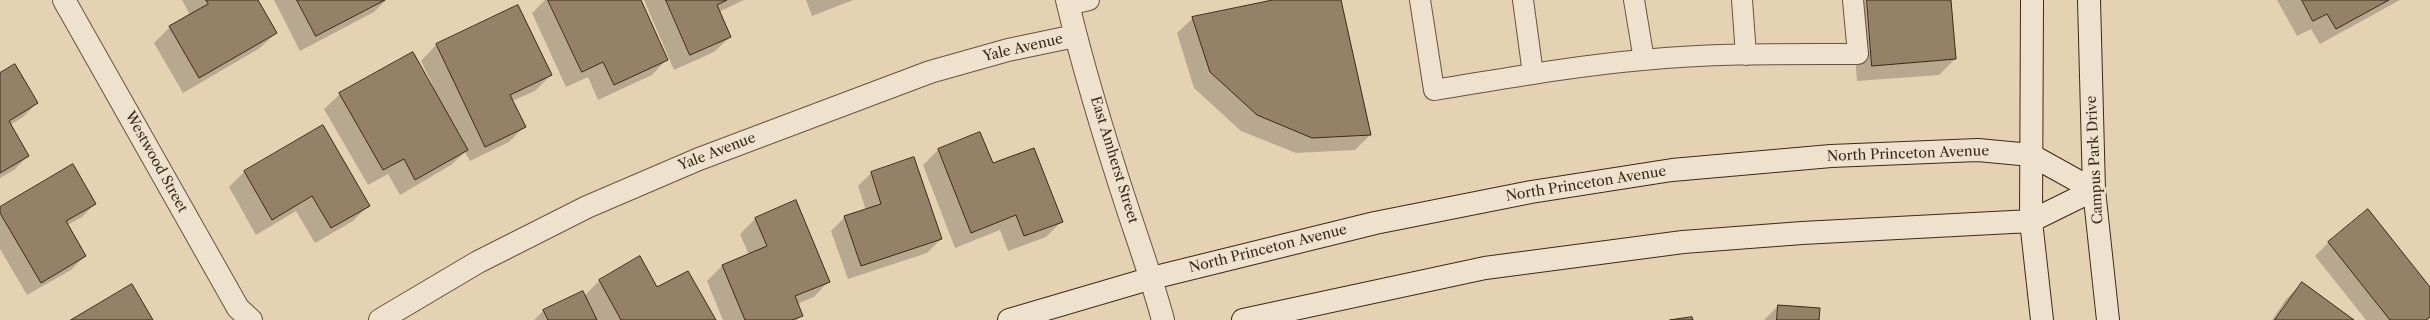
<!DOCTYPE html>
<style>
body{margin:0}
canvas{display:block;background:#e5d2b3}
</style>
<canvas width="2430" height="320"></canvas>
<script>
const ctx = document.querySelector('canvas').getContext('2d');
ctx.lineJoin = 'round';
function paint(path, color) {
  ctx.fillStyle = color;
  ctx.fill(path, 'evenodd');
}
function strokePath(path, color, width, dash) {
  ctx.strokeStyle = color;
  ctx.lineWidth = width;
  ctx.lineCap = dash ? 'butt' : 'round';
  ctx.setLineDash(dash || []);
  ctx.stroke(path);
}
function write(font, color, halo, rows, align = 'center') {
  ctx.font = font + ' "Libre Caslon Text",serif';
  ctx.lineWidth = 4;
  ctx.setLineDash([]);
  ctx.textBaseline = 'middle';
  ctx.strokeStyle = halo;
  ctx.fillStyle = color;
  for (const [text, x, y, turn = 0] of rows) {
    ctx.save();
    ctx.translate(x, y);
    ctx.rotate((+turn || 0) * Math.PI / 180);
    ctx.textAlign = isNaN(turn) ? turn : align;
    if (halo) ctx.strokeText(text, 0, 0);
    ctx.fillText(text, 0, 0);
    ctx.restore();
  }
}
paint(new Path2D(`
 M182,0H257L276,33L260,48L183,93L154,43L170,27L190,15Z
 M274,0H386L374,12L300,51Z
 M545,0H640L667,59L652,75L598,100L588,77L566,87L532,13Z
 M644,0H744L719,12L730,37L714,52L674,70Z
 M806,0H853L812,16Z
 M1278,0H1340L1370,135L1355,150L1296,153L1241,131L1194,88L1177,33L1193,18Z
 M1850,0H1950L1955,59L1939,75L1857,81Z
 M2277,0H2400L2320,44L2311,29L2297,36Z
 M517,6L551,75L535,91L512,101L524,127L509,142L470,161L465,152L451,165L400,195L388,174L368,185L324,109L340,94L434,88L421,61L436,45Z
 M0,74L37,103L23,117L10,125L28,156L14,170L0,178Z
 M322,126L368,206L353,221L315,243L296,211L256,235L229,187L244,172Z
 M938,150L992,165L1062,221L1046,237L1008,251L1000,230L955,248L923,165Z
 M913,159L941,239L927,253L848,279L831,231L845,217L866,210L858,186L871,173Z
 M796,202L829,281L814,297L797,304L802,315L797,320H723L707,281L722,266L749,255L740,234L755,219Z
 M95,204L82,217L67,225L85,256L71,270L27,295L0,249V208Z
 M2328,243L2430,288V318L2428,320H2366L2315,256Z
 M640,258L657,289L715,320H534L543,311L583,292L584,296L599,281Z
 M2302,284L2353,320H2272L2286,299Z
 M1778,306L1818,320H1764Z`), '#0003');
const building = new Path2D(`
 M206,0H258L277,33L199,78L169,26L208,4Z
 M297,0H385L316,36Z
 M548,0H641L668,60L614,85L603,62L582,72Z
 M666,0H727L717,5L731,37L690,55Z
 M1273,0H1341L1371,135L1312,138L1257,115L1210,72L1192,17Z
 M1867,0H1951L1956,59L1872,66Z
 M2302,0H2389L2336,29L2327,14L2313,21Z
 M518,5L552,75L510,95L526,127L485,147L436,44Z
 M413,52L468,150L415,180L404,159L383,170L339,93Z
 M15,64L38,103L9,121L29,156L0,173V73Z
 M323,125L370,206L331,228L312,196L272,220L244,171Z
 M980,132L993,163L1034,148L1063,222L1024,236L1016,215L971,233L938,149Z
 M914,157L942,239L861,266L844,216L881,204L871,172Z
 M73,164L96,204L66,221L86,256L41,283L0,213V207Z
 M796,200L830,282L795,296L803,316L792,320H745L722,265L767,246L755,218Z
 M2368,209L2430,287V317L2426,320H2390L2328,242Z
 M640,256L657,287L688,271L716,320H621L599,280Z
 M2302,282L2354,320H2275Z
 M132,284L153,320H71Z
 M583,291L597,320H548L543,310Z
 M1778,305L1820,308L1819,320H1777Z
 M1692,317L1693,320H1670Z`);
paint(building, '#948168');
strokePath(building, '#3c2a17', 1);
const lane = new Path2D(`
 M1420,0L1434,90C1503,79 1573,66 1643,60C1715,53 1787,54 1858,54L1853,0
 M1523,0L1533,74
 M1634,0L1644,60
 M1742,0L1746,55
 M1068,5L1089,0`);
const street = new Path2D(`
 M64,0L238,308L251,320
 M1067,0C1084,72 1106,143 1129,213C1141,249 1153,283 1163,320
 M380,320L478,262L587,207L699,159L930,72L1008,50L1075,36`);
const secondary = new Path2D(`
 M2032,0L2031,221L2042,320
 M2089,0L2094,190L2108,320
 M1009,320L1152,278L1375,223L1531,192L1672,170L1831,156L1978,150L2031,155L2094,190
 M1243,320L1485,268L1683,242L1802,233L2031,221L2094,190`);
strokePath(lane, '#66543e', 22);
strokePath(street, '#66543e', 24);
strokePath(secondary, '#3c2a17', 24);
strokePath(lane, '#eee2ce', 20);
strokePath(street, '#eee2ce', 22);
strokePath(secondary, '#eee2ce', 22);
write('14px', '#3c2a17', '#eee2ce', [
 ["Yale Avenue",1023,48,-13],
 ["Yale Avenue",717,152,-21],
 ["North Princeton Avenue",1908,154,-2],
 ["East Amherst Street",1114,160,73],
 ["Campus Park Drive",2095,160,-93],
 ["Westwood Street",156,162,61],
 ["North Princeton Avenue",1586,184,-9],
 ["North Princeton Avenue",1268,249,-14]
]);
</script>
